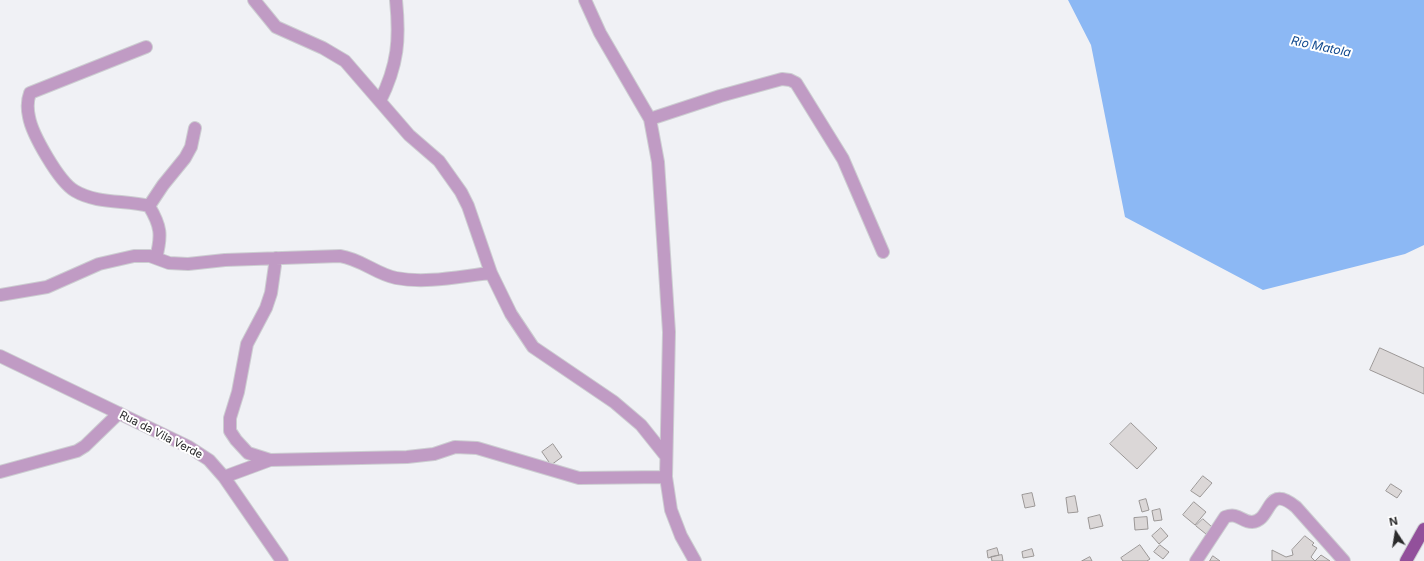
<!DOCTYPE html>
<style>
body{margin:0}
#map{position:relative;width:1424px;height:561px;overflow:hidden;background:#f0f1f5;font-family:Inter,sans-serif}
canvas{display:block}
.north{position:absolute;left:1376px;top:513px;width:40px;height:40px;-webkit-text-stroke:3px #fff;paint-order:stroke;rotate:348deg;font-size:11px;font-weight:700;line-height:16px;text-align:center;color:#2a2a2b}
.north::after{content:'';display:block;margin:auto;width:14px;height:18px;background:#2a2a2b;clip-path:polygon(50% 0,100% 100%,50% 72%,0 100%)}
</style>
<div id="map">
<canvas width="1424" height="561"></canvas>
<div class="north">N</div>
</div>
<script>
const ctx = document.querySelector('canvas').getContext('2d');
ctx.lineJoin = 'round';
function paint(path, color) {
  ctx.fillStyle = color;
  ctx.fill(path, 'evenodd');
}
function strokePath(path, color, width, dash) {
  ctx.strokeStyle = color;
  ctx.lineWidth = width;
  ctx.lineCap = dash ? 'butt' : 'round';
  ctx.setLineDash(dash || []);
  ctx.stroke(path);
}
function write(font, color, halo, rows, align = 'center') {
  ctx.font = font + ' Inter,sans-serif';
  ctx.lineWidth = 4;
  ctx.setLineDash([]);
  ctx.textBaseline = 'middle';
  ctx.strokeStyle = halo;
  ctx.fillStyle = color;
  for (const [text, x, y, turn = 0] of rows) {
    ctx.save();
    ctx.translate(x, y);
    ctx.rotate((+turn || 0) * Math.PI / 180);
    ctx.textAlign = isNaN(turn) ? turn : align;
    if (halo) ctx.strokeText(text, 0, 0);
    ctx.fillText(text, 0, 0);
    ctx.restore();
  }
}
paint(new Path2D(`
 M1068,0H1424V245L1405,254L1263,290L1125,217L1091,45Z`), '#8cb8f4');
const building = new Path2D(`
 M1380,348L1424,368V394L1370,370Z
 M1131,423L1157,448L1137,469L1110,444Z
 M553,444L562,457L551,465L542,452Z
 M1203,476L1212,483L1200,497L1191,491Z
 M1391,484L1402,491L1397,498L1386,491Z
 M1032,493L1035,506L1025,508L1022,495Z
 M1075,496L1078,512L1068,513L1066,498Z
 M1146,499L1149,510L1142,512L1139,501Z
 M1194,502L1206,512L1195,525L1183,515Z
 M1160,509L1162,520L1154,521L1152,511Z
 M1100,515L1103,526L1090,529L1088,518Z
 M1147,517L1148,529L1135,530L1134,518Z
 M1203,519L1212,527L1206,534L1196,526Z
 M1161,528L1168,536L1159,544L1152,536Z
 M1305,536L1314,543L1312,545L1317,548L1311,557L1315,561L1321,555L1330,561H1272V550L1286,557L1293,555L1292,550Z
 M1140,545L1150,559L1147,561H1123L1121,558Z
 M1160,545L1169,552L1163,559L1154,552Z
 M997,548L999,555L988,558L987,551Z
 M1032,549L1034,556L1023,558L1022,552Z
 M1002,555L1003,561H992L991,557Z
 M1213,556L1220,561H1210Z
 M1090,557L1092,561H1082Z`);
paint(building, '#dbd7d7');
strokePath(building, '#9b9796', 1);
const minor = new Path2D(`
 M254,0L276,27L323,48L345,61L409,135L439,161L461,192L468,206L491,273L511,314L533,347L614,402L641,425L665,455
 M585,0L600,33L650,119L658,162L669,332L666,477L671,510L681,536L695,561
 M146,47L30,93C27,101 27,108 29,117C32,134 59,182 75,191C97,204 125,200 149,206C161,226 162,235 156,258
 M380,101C398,65 400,39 396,0
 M650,119L720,96L782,79L790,80L796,83L843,159L883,252
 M149,206L163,185L185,158L191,147L195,128
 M0,295L47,287L99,264L134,256H150L169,263L188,264L225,260L340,256C361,259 376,274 396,278C427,284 461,276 491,273
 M0,356L189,447L209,460L224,477L282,561
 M270,460L248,453L236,440L230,431V418L238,392L247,344L266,308L271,293L276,258
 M0,472L77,451L85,446L119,413
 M224,477L270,460L407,457L434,454L455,447L477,448L579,478L666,477
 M1196,561L1225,517C1239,512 1241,522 1252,522C1272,521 1266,482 1296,507L1344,561`);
const major = new Path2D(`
 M1406,561L1424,529`);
strokePath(minor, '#cccdd1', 14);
strokePath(major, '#cccdd1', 14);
strokePath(minor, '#c09bc4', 12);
strokePath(major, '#92509b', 12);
write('11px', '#2a2a2b', '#fff', [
 ["Rua da Vila Verde",161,435,27]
]);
write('italic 12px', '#10498f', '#fff', [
 ["Rio Matola",1321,47,12]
]);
</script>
